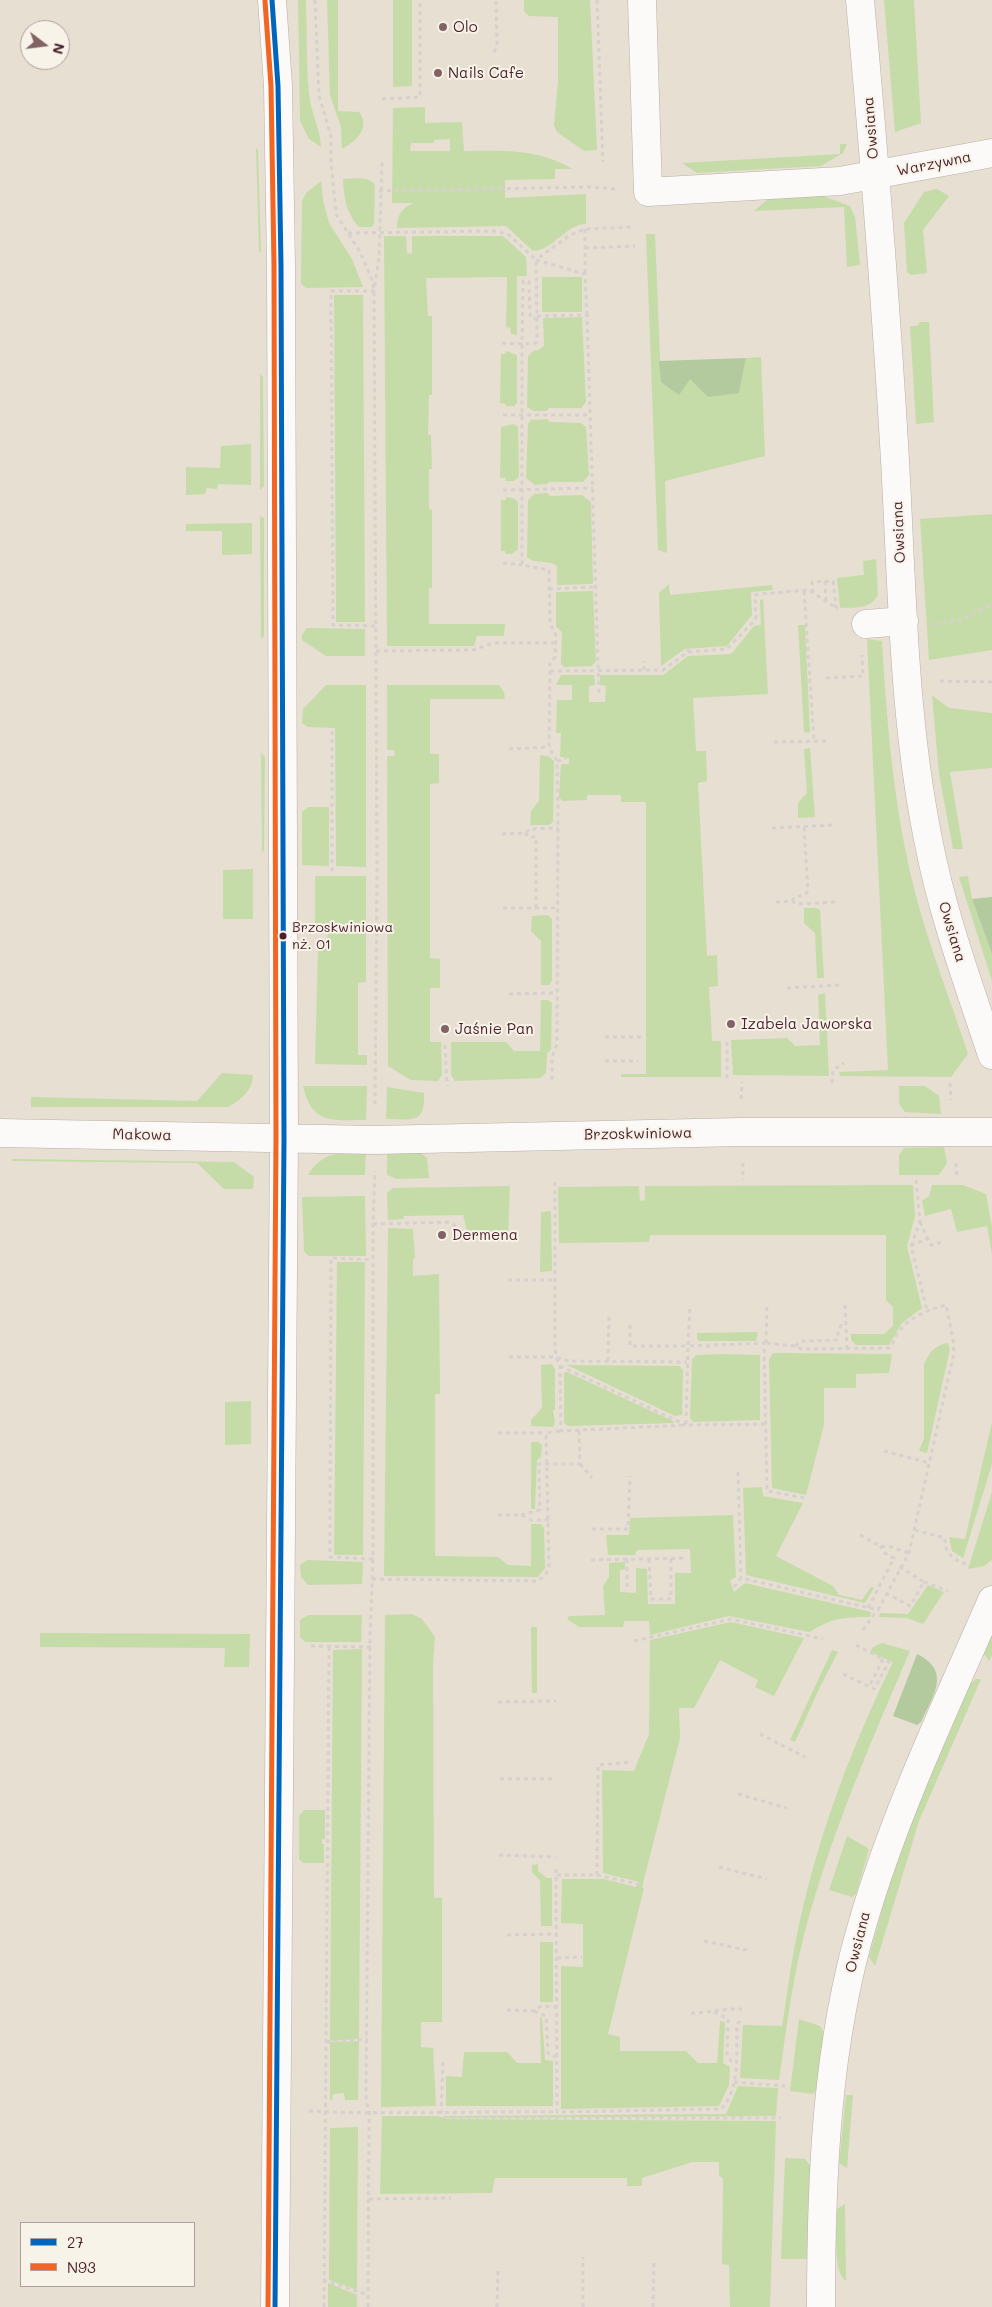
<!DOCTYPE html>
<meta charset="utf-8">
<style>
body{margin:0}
#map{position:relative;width:992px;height:2307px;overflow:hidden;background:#e7dfd1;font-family:Mali,sans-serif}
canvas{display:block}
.legend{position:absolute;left:20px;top:2222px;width:175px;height:65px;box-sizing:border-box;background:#f7f3e8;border:1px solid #b29e9c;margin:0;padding:6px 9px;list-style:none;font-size:15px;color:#4a1f2b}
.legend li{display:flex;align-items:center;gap:10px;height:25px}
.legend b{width:25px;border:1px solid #b29e9c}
.north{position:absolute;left:20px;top:20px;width:50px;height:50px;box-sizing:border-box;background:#f7f3e8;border:1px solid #b29e9c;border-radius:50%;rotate:105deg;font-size:14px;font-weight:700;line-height:20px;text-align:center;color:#4a1f2b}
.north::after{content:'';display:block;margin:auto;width:18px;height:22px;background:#816265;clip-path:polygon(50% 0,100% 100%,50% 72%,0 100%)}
</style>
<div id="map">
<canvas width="992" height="2307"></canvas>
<ul class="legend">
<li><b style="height:6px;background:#0065bd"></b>27</li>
<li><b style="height:6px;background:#f26522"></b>N93</li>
</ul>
<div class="north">N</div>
</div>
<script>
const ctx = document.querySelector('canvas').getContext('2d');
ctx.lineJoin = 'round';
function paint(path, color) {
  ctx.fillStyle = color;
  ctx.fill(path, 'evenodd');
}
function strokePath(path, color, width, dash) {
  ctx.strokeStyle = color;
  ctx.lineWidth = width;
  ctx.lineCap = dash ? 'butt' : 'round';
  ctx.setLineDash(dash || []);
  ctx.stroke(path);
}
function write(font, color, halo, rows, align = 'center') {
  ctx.font = font + ' Mali,sans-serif';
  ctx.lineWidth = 4;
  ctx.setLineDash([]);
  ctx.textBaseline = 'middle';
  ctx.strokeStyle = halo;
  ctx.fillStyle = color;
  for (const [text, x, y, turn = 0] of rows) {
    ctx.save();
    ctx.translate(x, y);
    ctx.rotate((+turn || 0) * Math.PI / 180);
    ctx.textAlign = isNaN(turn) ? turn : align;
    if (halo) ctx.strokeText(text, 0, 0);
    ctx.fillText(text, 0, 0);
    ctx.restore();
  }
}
paint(new Path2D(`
 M298,0H306C307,31 306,63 309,94C311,113 320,128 321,147L309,139L300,121Z
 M327,0H338V111L359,112C371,128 356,141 342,149L341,127L330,95Z
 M393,0H412V86L393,87Z
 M524,0H590L597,150L584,151L557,132L554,125L558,82V17L529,16L524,11Z
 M884,0H914L921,123L895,132Z
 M425,107V123L462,122L464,151C502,151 538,148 572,169H555V179L505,180V198L586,194V224C566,224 554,250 533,251L506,226L397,228C397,214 402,208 414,203H392L393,108ZM450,139V151H410L411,143H434V140Z
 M840,144H847L843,153L821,166L697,173L682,163L840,154Z
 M256,148L258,150L261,252L259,251Z
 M343,179C354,179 370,175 375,186L374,223L372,227H359C346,213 344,198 343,179Z
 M321,181L323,200L329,223L352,259L363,287L306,288L301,283L302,201L306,193Z
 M937,189L949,196L923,230L927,273L911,275L907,272L904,223L924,192Z
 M820,195L850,206L855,217L860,265L847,267L844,207L754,211L768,199Z
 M646,234H655L661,382L690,379L739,393L746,358L761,357L765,456L665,481L667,553L658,550Z
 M384,236H406L407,253L412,254V236H503L526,257L527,276H517V335L511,334L510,328L506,327L507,277L426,278L428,316H432V395H429L428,435H431L432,469H429V509L432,510V588H429V624H505L504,636H477L474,646H387Z
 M542,277H582V312H542Z
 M334,295H363L365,622H336Z
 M582,317L586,402L581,408H549L547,411H534L527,407L528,356L533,351L538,350L544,346L543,318Z
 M920,322H929L934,422L916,424L910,326H917Z
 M506,351L517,355V403L514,406H506V404L500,403L501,354H505Z
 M260,374L263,377L264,486L260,490Z
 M547,419L550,422L581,423L586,427L589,475L583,482H549L547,484L535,485L526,478L528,424L531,420Z
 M513,424L518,427L519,477L514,481H505L506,478H500L501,427Z
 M251,444V485L218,484L217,489L207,488L205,494L186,495V467L220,468L221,446Z
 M547,493L550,496L582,495L591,502L593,584L557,585V566C547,559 536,565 527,557L528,500L534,494Z
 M506,497L513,498L518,502V549L512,554H506L505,551H501V500H506Z
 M992,514V650L929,660L920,519Z
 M260,516L264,518V636L261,639Z
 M252,523V554L222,555V531H186V524Z
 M876,559L878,595C869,610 856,607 840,608L837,578L864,575L863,561Z
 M669,584L670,595L772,585L773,590L751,592L752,615L727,646L685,649L661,666L659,593Z
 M593,591L596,662L591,666L564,667L561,664L562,632L556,627V592Z
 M763,599L768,694L693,698L696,751H706L707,781L698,783L707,956L717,955L718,986L709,987L712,1041H721V1077H621V1074H646V802H621V795H587V800L562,801L559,797L561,764H569V758L560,757L561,733H556L557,700H572V685H556L561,675H594L595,685L589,686V702H605L606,686L600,685V675H663L688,656L731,654L754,626L761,625L760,600Z
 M798,625H805L810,733L804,732Z
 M307,628L365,629V656H326L302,640V635Z
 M867,639L882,641C887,726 894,810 915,892C929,947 951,1001 968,1054L951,1077L840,1076L839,1072L888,1070Z
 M326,685H366V867L336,866L335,728L308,727L302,723L303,709Z
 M387,685H499L504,692L505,699H430V754H439V783L430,784V958L440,959V988H430V1042H441L442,1075L438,1081L411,1080L388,1066L387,756H395L394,750H387Z
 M932,695L949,708L992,713V768L950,772L963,849H953L939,774Z
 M810,748L815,817L798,818V803L807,793L804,749Z
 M261,753L265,757L264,850L262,853Z
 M540,755L548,756L554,761L553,822L549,825H530L531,811L539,801Z
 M308,807H329V866L302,865V812Z
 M253,869V919H223V870Z
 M315,876H366V982L358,983V1055H367V1065L315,1064L318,949L327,948L328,925L315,923Z
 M968,876L972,899L992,954V981L959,877Z
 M804,908H816L820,910L824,978H817L815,933L804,923Z
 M548,915L552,919V981L549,985H541V941L531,931L532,916Z
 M825,993L829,1076L733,1075L731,1040L787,1038L795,1046L820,1045L818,995Z
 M541,1000H548L552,1003L551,1050L547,1053L546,1073L540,1078L455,1081L451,1075V1042H506L514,1051H540Z
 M222,1073L253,1075C252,1091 242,1099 228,1107H31V1097L197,1101Z
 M303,1086H367L366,1120C332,1120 312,1125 303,1086Z
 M899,1086H925L939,1096L941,1114L905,1112L899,1104Z
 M387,1087L424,1093C425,1125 413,1119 386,1119Z
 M944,1147L947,1163L939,1175H899V1155L904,1148Z
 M366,1151L365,1175H308C321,1152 342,1152 366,1151Z
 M418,1151L427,1158L429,1178L397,1179L387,1175V1152Z
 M12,1159L234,1162L254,1177L253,1189H224L197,1163L12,1161Z
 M913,1185L915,1216L907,1246L922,1308L902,1323L889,1345H856L851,1340V1334H884L893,1326V1307L886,1300V1235H650L649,1242L559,1243L558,1187L639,1186L640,1201L645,1200V1186Z
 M932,1185H963L986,1194L992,1227V1254L987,1226L957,1232L951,1209L925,1216L922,1201L929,1196Z
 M510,1186L508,1240L469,1238L463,1215L404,1216L403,1219L388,1220L387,1193L393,1188Z
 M365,1196L366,1256H308L304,1251L302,1197Z
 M551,1211L552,1271L540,1272L541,1212Z
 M388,1228L413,1229L415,1258L413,1259V1276L439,1274L440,1394H435V1556L498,1557L508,1565L531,1566V1524H541L544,1528L545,1568L538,1577L384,1576Z
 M337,1262H365L363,1555H334Z
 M758,1332L756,1341H699L697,1339V1333Z
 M948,1343L950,1349L927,1453L919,1451L924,1438V1365C928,1353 935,1345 948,1343Z
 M773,1353L892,1354L889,1373L856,1374V1388H824V1425L806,1495L772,1488L769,1359Z
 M721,1354L760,1355V1420L693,1422L690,1418L692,1359L697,1355Z
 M552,1364L555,1369V1410H553L555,1423L553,1427L531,1426V1420L542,1408L541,1365Z
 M567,1365L680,1366L683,1371L682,1415L675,1416Z
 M567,1372L673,1421L674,1423L568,1426L564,1423V1373Z
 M251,1401V1444L225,1445V1402Z
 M992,1422V1464L963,1558L952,1551L949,1537L965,1539Z
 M531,1442H538L542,1445L541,1457L537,1460L535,1509H531Z
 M762,1487L763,1496L803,1503L776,1556L833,1586L839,1595L862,1600L871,1587L874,1588L865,1603L746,1575L743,1488Z
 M992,1492V1560L984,1566L968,1569Z
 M733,1515L736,1577L730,1580L734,1592L745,1583L871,1612L870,1617C845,1617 831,1618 810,1632L729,1616L650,1635L649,1621H624L623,1627H579L567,1619L569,1616L605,1615L603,1586L609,1577V1563L625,1562V1569L620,1570V1592L636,1593V1568L647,1569L648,1604H675V1573H691L690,1549L637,1550L635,1555H608L606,1535H629L630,1518Z
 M307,1560L363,1562L362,1584L308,1585L301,1577L300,1565Z
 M928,1585L944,1592L923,1624L907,1618L879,1617L880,1613L908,1614Z
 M412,1614L422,1619L435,1637L433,1662L434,1898H442V2022H421V2047L433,2048L436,2106L381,2107L385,1615Z
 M308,1615H362L361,1642H305L300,1637V1620Z
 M731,1622L804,1638L774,1696L755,1687L758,1680L720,1660L694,1708H679L680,1738L642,1887L644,1888L608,2034L620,2037V2051H686L698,2063H717L720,2021L725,2022L723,2063L730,2067L729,2085L719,2106L561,2109V1966L583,1967V1924L561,1923L562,1879H604L636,1887L639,1882L603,1873L602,1770L634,1771L649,1734L650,1640Z
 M531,1627H537V1693H532Z
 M40,1633L250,1634L249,1667H224L225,1648L40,1647Z
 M992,1633V1655L989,1661L984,1654Z
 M882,1643L910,1651C870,1744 830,1836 804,1935C792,1982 786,2031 779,2080L740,2078L743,2025L782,2026C787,1997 790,1968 796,1940C815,1843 850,1750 893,1662L870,1652L873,1647Z
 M362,1649L359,2039L330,2041L333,1650Z
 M832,1650L838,1652L820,1687L795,1742L790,1740Z
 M976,1679H981L919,1821L875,1966L869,1957L888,1888L912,1819L971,1683Z
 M304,1810H325V1839H322V1844H324V1863H303L299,1859V1816Z
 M847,1836L869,1849L856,1894L852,1897L829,1890Z
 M538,1864V1871L547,1878H552V1926H541L540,1881L532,1872V1865Z
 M540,1942H553V2002H540Z
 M540,2017H542L545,2060L553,2061V2106H446V2076L462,2077L464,2052H507L517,2063H541Z
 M799,2019L820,2026L824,2033L817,2089L813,2094L790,2091Z
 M359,2041L358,2100H345L344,2093L333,2094L332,2100H330V2042Z
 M738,2086L778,2088L776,2116L448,2118L444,2116L726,2114Z
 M846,2095H853L847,2168L839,2163Z
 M382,2116H438L447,2119L776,2121L770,2307H730L729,2265L722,2264L723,2178L719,2176V2162H692L642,2178V2186H627V2178H495L492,2193L380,2194Z
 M358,2127L357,2290L329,2280L330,2128Z
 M785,2158L805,2159L810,2165V2256L806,2259H781Z
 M845,2204L846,2281C832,2272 837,2226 837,2209Z
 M328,2283L357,2295V2307H328Z`), '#c5dca9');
paint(new Path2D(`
 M746,358L739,393L708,397L690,379L679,395L661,382L659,361Z
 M992,897V954L972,899Z
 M917,1654C952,1671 933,1696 921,1722L917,1725L893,1716Z`), '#b2ca9e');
const minor = new Path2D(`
 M272,0L278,86L281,266L284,1138L275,2307
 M642,0L648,192L840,181L992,153
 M860,0C874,153 886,306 895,460C902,586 903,715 928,839C942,913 968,983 992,1055
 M866,624L904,621
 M0,1133L375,1140L741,1132H992
 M821,2307C821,2179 826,2045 863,1922C896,1810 946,1706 992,1600`);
strokePath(minor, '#b8afa7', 29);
strokePath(new Path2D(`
 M315,0L319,96L331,136V161L336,214L360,252L372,280L374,291L377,871L375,1107
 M597,0L603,162
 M494,52L497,46L496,0
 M382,99L420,97V0
 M379,191L590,187L616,189
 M585,229V274
 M348,233L496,231L509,235L536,260L537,338L536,343L522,344V565L549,570L550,624L556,635L555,657L550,663V671L549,747L557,761L558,806L557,1044L552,1057V1083
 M585,248L635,246
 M587,315L585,274L536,260L570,235L585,229L634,227
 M537,316L587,315L599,696
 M502,343L522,344L523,281L529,282L530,314L531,318L537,319
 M503,415H590
 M503,490L593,488
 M503,563L522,565
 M825,581L826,601
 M549,589L597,587
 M804,591L814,741
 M813,593L812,582L833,581L836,608
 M934,625L961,620L992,604
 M375,626L333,625L331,291H374L379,258L382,162
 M376,651L473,650L493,643H556
 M688,652V644
 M644,670V661
 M550,671L663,670L688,652L727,649L753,622L756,617L755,595L760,594L809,590L838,609
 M826,678L863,676L862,655
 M940,681L992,682
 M332,731V871
 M774,742L829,741
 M509,749L549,747
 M557,761L563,760L566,757
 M772,828L833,825
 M525,833L529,837H536V908
 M502,834L525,833L530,829L558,828
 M792,901L795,897L805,895L808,891L804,827
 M776,902L792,901L796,904L837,902
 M503,908H557
 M787,988L841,985
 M509,994L557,993
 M605,1037H645
 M727,1042V1082
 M445,1045L447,1086
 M605,1061H638
 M832,1083L833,1070L844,1063
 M950,1083L951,1100
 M741,1099L742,1082
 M743,1163V1180
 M956,1163L957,1178
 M916,1180L920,1222L911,1246L927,1310
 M555,1182V1346L556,1357L560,1366L561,1431L686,1425
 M920,1222L931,1245L944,1242
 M373,1224L450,1222L457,1227L458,1232
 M911,1246L928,1238
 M508,1280H556
 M845,1305L847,1349
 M630,1325V1346H688L690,1305
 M766,1343L767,1305
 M708,1344V1352
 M795,1346L803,1341L837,1340L839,1328L844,1322
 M509,1357H556L569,1361L687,1362
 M608,1361L609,1313
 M560,1366L686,1425
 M765,1424L686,1425L688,1346L764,1343L767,1491L805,1498
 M498,1433H546
 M884,1451L929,1463
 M580,1464L592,1478
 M738,1472L741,1578
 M498,1515H521L531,1520H549
 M521,1515L540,1510L539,1464H580L579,1430
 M592,1529H628L630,1476
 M915,1530L945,1538C944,1554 953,1559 966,1564
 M860,1535L880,1546L891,1547L909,1553
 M373,1559L330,1557L331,1258L373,1260
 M627,1559V1588
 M649,1559L651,1599H671V1559
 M591,1560L685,1558
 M372,1579L537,1581L545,1576L549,1567L546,1433L561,1431
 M924,1582L948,1591
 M734,1587L741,1578L878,1610L909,1553L953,1357L954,1344L946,1305C927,1310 909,1317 897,1334C894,1339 893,1344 889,1348L802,1349L795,1346L764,1343
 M886,1593L910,1606L924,1582L900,1567
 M868,1608L894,1558L887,1555L880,1546
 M863,1630L877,1610
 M634,1641L731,1619L823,1639
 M856,1645L883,1659
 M311,1646L371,1647
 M843,1674L874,1689L889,1662L883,1659L869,1687
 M498,1702L556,1701
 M760,1734L805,1757
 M500,1779H556
 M738,1794L787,1808
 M499,1855L556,1857
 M719,1867L767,1879
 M556,1869L557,2112L721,2109C741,2089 736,2050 737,2024L740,2021
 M557,1875H597L642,1885
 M597,1875L598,1765L632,1762
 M507,1935L557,1934
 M704,1941L751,1951
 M557,1958L582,1957
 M507,2010L534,2011L541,2006L556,2007
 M534,2011L546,2016L548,2052L549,2055L557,2057
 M714,2012L728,2019L727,2055L731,2061L736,2060
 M691,2013C709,2013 724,2008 742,2009
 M326,2042L367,2039
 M443,2062L441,2115L447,2118H781
 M734,2082L785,2086
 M309,2111C391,2115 474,2111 557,2112
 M369,2199L451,2198
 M323,2280L368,2295
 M324,2307L329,1646
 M368,2307L369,2113L366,2096L370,1638L373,1559V1224L375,1171
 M497,2307L498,2269
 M583,2307V2257
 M653,2307L654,2261`), '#d6d1ce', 3, [4, 4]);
strokePath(minor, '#fbfaf8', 28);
strokePath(new Path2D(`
 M272,0L278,86L281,266L284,1138L275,2307`), '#0065bd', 5);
strokePath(new Path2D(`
 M265,1L271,86L274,266L276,1138L268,2307`), '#f26522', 5);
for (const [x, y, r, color] of [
 [443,27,5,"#816265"],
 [438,73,5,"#816265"],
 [283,936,4.5,"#4a1f2b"],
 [731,1024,5,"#816265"],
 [445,1029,5,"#816265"],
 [442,1235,5,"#816265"]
]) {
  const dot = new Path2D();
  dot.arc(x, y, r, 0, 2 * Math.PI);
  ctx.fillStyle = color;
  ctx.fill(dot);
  strokePath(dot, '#f7f3e8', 2);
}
write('14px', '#4a1f2b', '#f7f3e8', [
 ["Brzoskwiniowa",292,928],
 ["nż. 01",292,945]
], 'left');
write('15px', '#4a1f2b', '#f7f3e8', [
 ["Olo",453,27],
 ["Nails Cafe",448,73],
 ["Izabela Jaworska",741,1024],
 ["Jaśnie Pan",455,1029],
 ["Dermena",452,1235]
], 'left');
write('15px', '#4a1f2b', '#f7f3e8', [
 ["Owsiana",871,128,-95],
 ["Warzywna",934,164,-11],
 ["Owsiana",899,532,-93],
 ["Owsiana",952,932,73],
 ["Brzoskwiniowa",638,1134,-1],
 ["Makowa",142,1135,1],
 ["Owsiana",858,1942,-76]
]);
</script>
